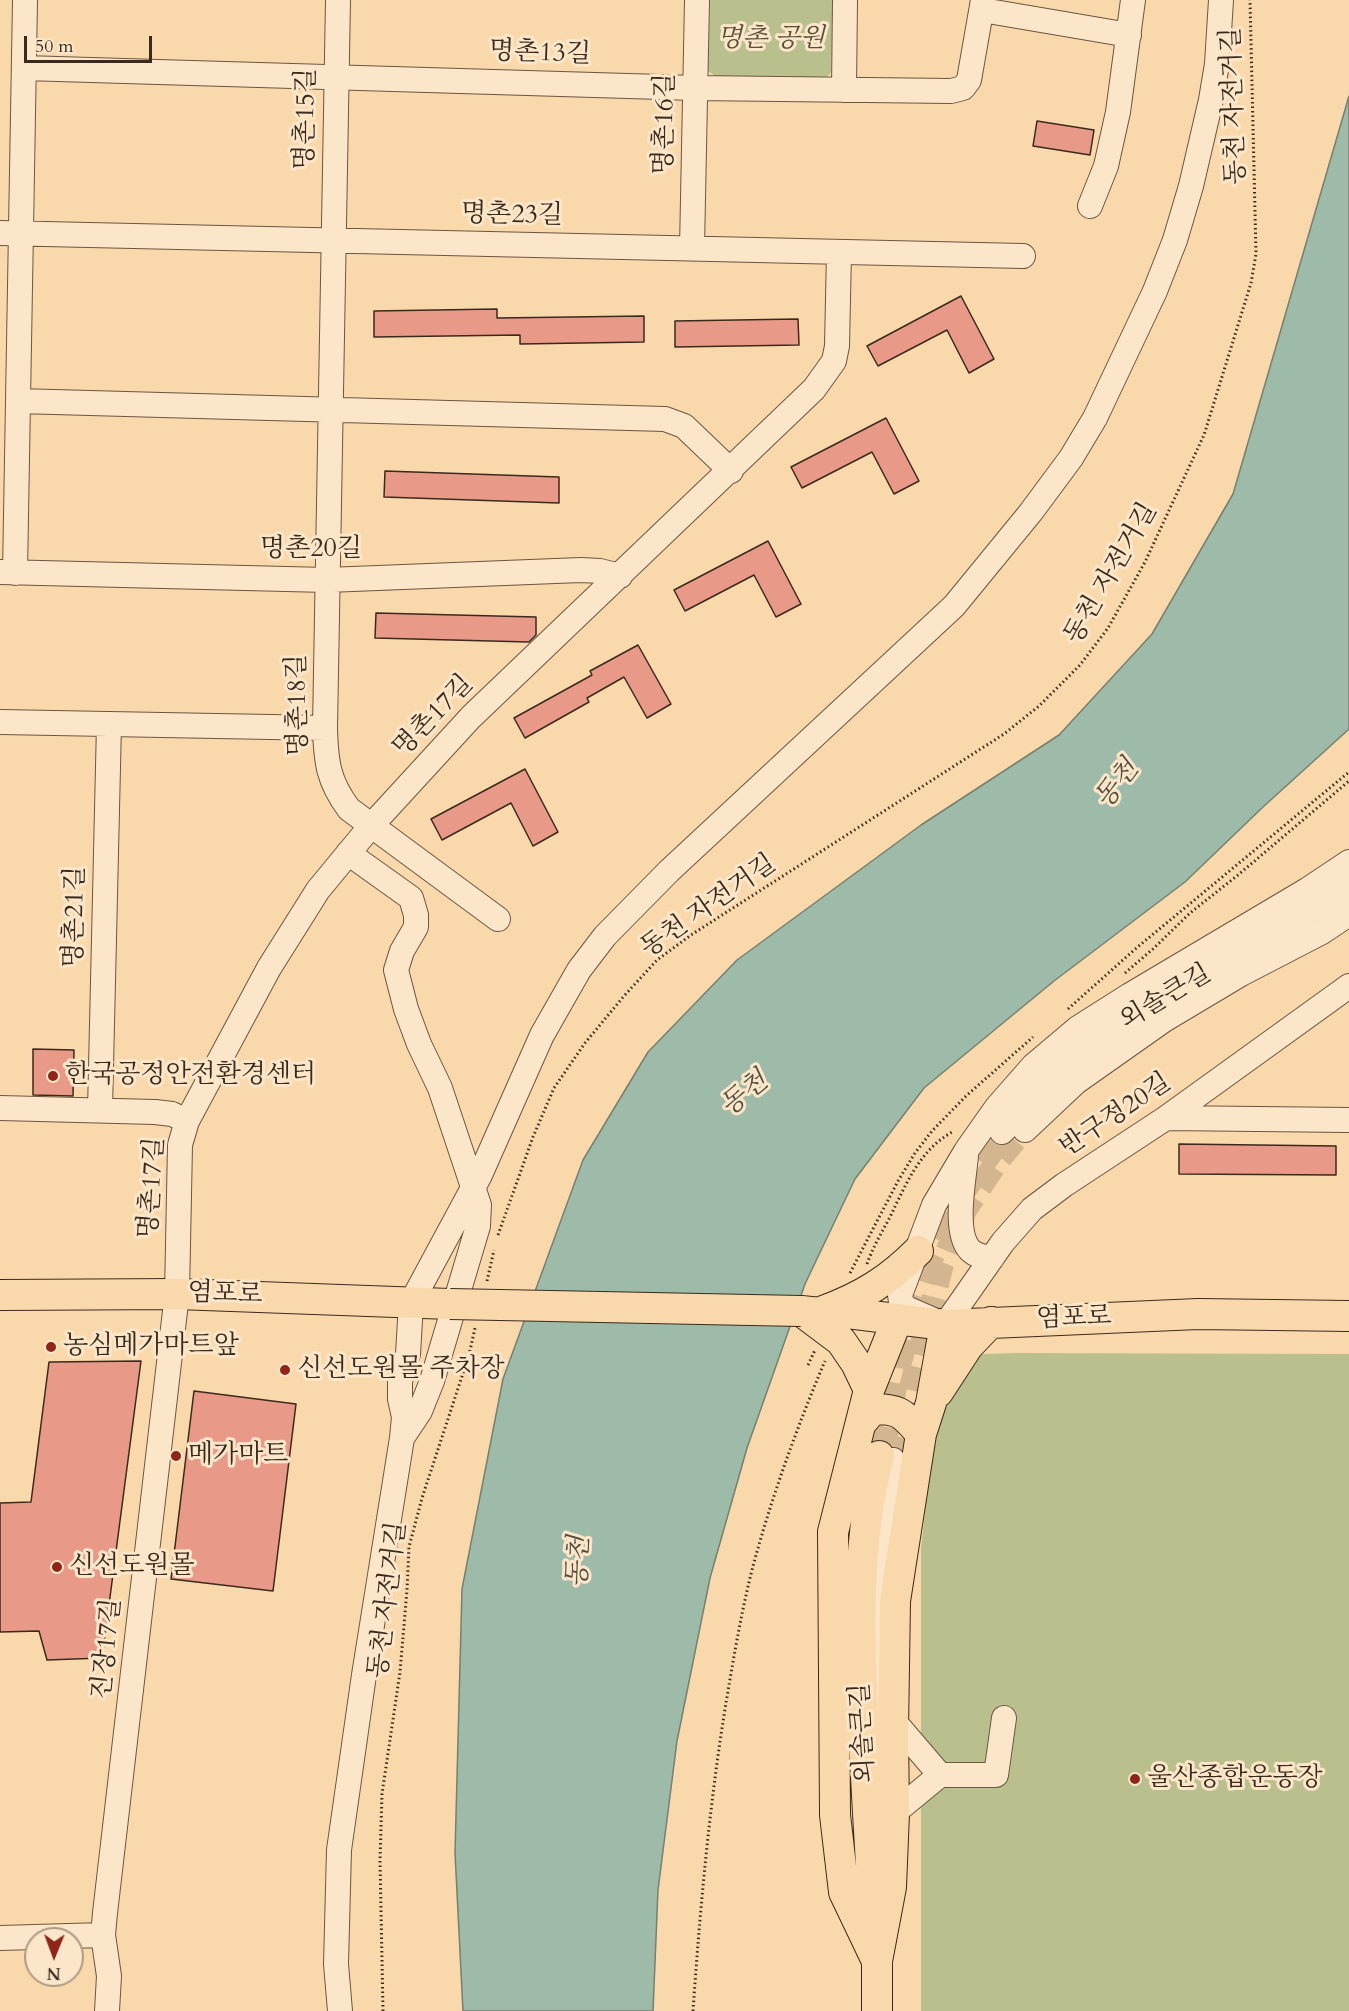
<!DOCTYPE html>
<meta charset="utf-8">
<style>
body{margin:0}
#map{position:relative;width:1349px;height:2011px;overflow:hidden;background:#f9d9ac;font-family:Cardo,serif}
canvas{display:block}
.north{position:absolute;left:24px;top:1927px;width:60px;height:60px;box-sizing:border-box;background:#fbe6c9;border:2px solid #ae9b84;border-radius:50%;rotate:181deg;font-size:16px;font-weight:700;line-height:24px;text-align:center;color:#3a2a1d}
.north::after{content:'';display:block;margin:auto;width:21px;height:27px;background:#8f2418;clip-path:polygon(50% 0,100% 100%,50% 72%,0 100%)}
.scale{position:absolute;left:24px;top:36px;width:128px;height:27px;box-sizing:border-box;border:3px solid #3a2a1d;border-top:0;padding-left:8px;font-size:18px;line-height:21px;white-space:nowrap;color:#3a2a1d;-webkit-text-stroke:4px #fbe6c9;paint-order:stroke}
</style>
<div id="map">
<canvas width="1349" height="2011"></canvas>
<div class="north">N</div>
<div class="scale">50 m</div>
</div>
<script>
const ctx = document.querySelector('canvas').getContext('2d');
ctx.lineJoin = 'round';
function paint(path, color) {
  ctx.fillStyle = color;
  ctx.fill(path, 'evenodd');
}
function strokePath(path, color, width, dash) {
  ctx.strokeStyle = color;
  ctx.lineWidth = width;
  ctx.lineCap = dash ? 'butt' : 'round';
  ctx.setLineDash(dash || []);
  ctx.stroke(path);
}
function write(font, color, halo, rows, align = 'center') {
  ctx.font = font + ' Cardo,"Noto Serif KR",serif';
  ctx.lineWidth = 6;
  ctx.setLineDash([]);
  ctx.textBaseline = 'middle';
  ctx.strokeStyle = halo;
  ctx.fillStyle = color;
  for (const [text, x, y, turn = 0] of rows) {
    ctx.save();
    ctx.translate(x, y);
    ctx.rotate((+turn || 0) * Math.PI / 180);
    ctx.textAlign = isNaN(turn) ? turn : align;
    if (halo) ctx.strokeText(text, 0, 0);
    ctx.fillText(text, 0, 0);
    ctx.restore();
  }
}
paint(new Path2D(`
 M710,0H833L831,73L823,80L718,78L708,71Z
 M1017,1353L1349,1354V2011H921V1548L933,1439L944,1404L968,1364L983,1354Z`), '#b9c08d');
const water = new Path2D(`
 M1349,96V729L1263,807L1185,882L1054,981L924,1088L855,1179L805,1284L747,1448L710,1578L677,1741L658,1890L653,2011H463L455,1853L462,1589L503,1379L583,1160L648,1052L737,960L921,825L1059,735L1152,634L1233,494Z`);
paint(water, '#9ebaa8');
strokePath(water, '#768070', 1.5);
const building = new Path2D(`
 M1037,121L1094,130L1090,155L1033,146Z
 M961,296L994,359L969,373L947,330L878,366L867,346Z
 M497,309V318L644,316V342L520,344V335L374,337V311Z
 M798,319L799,345L675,347V321Z
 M886,418L919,481L894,494L872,452L802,488L791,467Z
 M385,471L559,477V503L384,497Z
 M768,541L801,604L776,617L754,575L685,611L674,590Z
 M376,613L536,617V635L529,642L375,638Z
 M638,645L671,704L647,718L624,677L587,698L589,702L525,738L514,718L592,675L590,671Z
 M525,769L558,832L533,846L511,803L442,840L431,819Z
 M33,1049L74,1050L73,1096L33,1095Z
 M1179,1144L1336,1146V1175L1179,1174Z
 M141,1361L102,1658L47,1660L39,1631L0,1632V1503L31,1502L49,1362Z
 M194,1391L296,1404L273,1591L171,1579Z`);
paint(building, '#e99987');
strokePath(building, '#3a2a1d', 1.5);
strokePath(new Path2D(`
 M893,1460L942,1264L965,1210L996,1163L1015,1140`), '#d3b68f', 24, [24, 12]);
strokePath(new Path2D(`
 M879,1456L896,1365L923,1270L951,1204L1002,1132`), '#d3b68f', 30, [30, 15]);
const minor = new Path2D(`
 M338,0L325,728C326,762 328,781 349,809L498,919
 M982,10L1129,35
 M24,68L695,88L951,91L963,88L969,80L983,0
 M844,90L845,0
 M1090,206L1106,166L1118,112L1133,0
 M0,233L1023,256
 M692,248L697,0
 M18,401L665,419L684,426L731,471
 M0,572L327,580L581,570L600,571L620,576
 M15,573L25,0
 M0,722L325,728
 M348,853L411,898L416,915V927L402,951L396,970L406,1009L419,1044L440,1088L479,1205L478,1226L432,1381L420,1411L402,1438
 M1349,862L1307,890L1130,995L1078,1028L1033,1066L997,1107L966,1151L934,1205L900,1295L901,1302L906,1308L945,1325L1003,1242L1032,1209L1064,1185L1166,1118L1349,986
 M0,1108L155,1112L172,1114L187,1121
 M100,1110L109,724
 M1166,1118L1349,1120
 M1025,1130L1076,1082L1164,1020L1241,974L1322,932L1349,914
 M1002,1132L1051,1081L1090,1046L1135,1014L1349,888
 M966,1156C964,1180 953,1232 970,1250C976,1256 984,1257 992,1258
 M893,1720L940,1775L894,1813
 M877,1730L883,1536L893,1460
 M940,1775H996L1004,1718
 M0,1938L103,1935
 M107,2011L109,1976L103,1935L105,1913L177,1294L180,1145L187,1121L269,968L318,890L370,827L471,717L814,389L834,361L837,346L839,252
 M340,2011L336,1964L339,1850L364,1675L402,1438L404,1417L400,1399V1381L408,1354L411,1303L480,1175L542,1035L579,970L605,936L669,871L954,606L1031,512L1071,458L1095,418L1155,291L1175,240L1191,186L1211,100L1217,64L1221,0`);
const major = new Path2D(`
 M0,1295L177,1294L450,1304
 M801,1311L841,1341L856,1363L869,1390L833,1532L835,1815L844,1892L877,1961
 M801,1311L831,1314L847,1313L945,1325L1198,1314L1349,1316
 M823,1311C862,1297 889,1280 918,1251
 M869,1390L897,1320
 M938,1392L968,1346L991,1322
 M862,1422L873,1409C901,1409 903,1414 921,1434
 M877,1961L891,1887L894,1813L893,1731L895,1601L921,1434L931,1403L945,1325
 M877,2011V1961C872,1877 866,1794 863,1710C859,1626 857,1538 879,1456`);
strokePath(minor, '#6a5641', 26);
strokePath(major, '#3a2a1d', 32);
strokePath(new Path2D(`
 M1125,973L1154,948L1190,913L1238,875L1349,781
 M1068,1009L1134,950L1349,772
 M498,1235L533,1137L554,1088L585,1043L624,996L657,960L691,935L1004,734L1039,706L1080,665L1108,628L1145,562L1204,435L1251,283L1256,254L1250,0
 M867,1264C873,1247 882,1232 890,1217C906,1184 920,1149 954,1131
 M850,1273L898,1181L915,1153L932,1131L966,1096L1033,1037
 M487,1281L494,1250
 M808,1365L815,1350
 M383,2011L380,1860L382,1794L400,1672L407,1590L409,1547L422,1498L469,1355L475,1328
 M693,2011C700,1910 709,1809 725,1709C733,1661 741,1613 753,1566C772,1496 797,1427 825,1361`), '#3a2a1d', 3, [1.5, 3]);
strokePath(minor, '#fbe6c9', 24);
strokePath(major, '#f9d9ac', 30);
const majorBridge = new Path2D(`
 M450,1304L801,1311`);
strokePath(majorBridge, '#3a2a1d', 32, []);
strokePath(majorBridge, '#f9d9ac', 30);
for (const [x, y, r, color] of [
 [53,1076,6,"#8f2418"],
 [51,1347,6,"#8f2418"],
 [285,1370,6,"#8f2418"],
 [176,1456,6,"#8f2418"],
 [57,1567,6,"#8f2418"],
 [1135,1779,6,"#8f2418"]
]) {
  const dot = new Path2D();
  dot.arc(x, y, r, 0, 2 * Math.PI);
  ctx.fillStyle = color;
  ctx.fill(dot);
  strokePath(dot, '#fbe6c9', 2);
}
write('italic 26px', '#5a5039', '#fbe6c9', [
 ["명촌 공원",771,40]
]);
write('26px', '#3a2a1d', '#fbe6c9', [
 ["명촌13길",540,54,2],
 ["동천 자전거길",1235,106,-92],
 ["명촌15길",307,119,-89],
 ["명촌16길",666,124,-89],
 ["명촌23길",512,216,1],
 ["명촌20길",311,550],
 ["동천 자전거길",1112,574,-60],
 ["명촌18길",299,705,-91],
 ["명촌17길",434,717,-46],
 ["동천 자전거길",709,907,-35],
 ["명촌21길",76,917,-89],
 ["외솔큰길",1166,998,-31],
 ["반구정20길",1116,1116,-34],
 ["명촌17길",153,1188,-86],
 ["염포로",225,1295,2],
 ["염포로",1074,1319,-2],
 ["동천 자전거길",389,1600,-83],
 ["진장17길",108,1649,-84],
 ["외솔큰길",864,1733,-93]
]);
write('26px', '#3a2a1d', '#fbe6c9', [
 ["한국공정안전환경센터",65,1076],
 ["농심메가마트앞",63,1347],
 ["신선도원몰 주차장",297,1370],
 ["메가마트",188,1456],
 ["신선도원몰",69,1567],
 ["울산종합운동장",1147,1779]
], 'left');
write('italic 27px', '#534e40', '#fbe6c9', [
 ["동천",1118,785,-52],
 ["동천",745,1095,-39],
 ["동천",580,1562,-87]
]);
</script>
